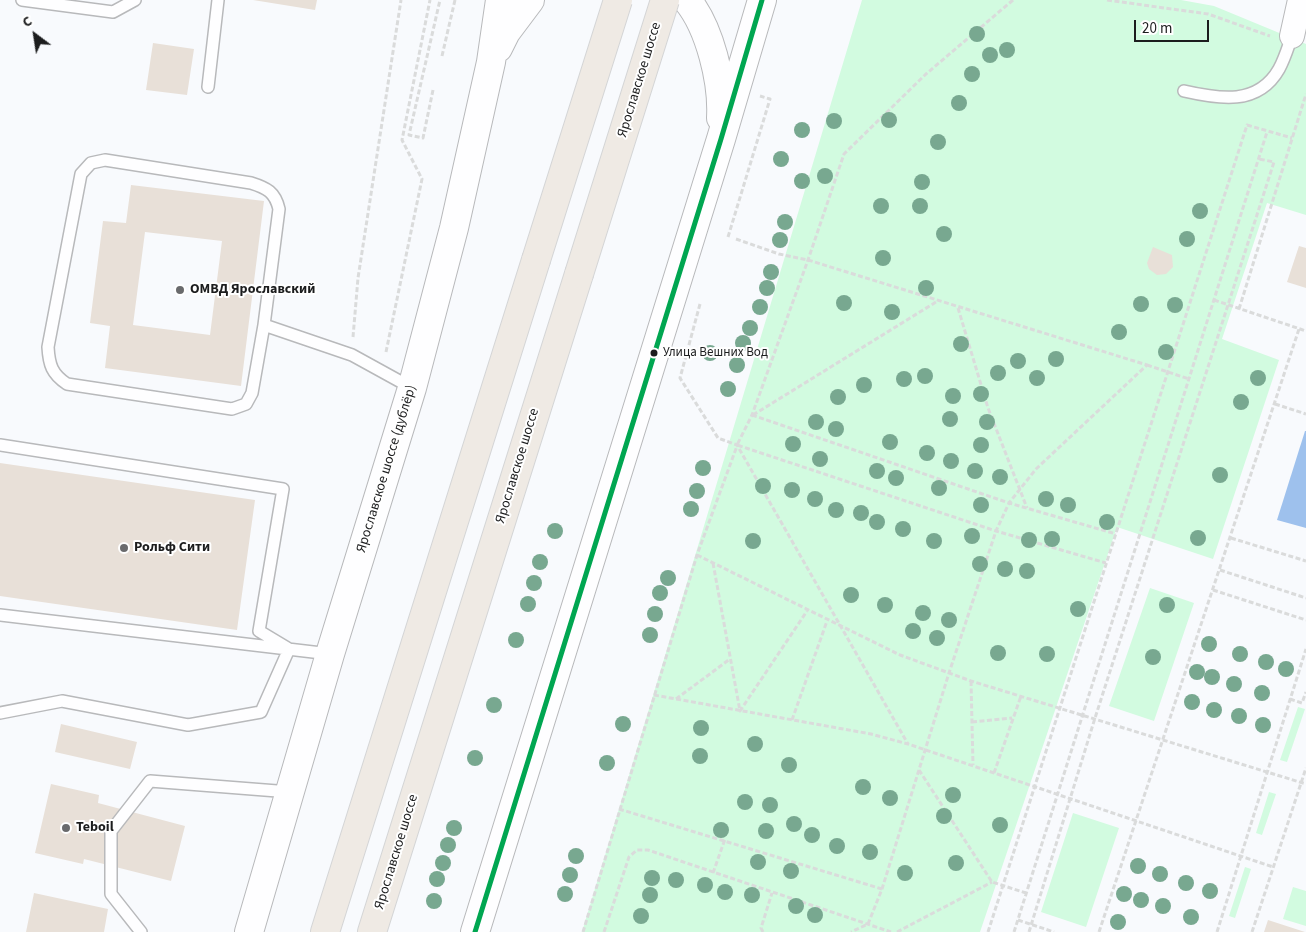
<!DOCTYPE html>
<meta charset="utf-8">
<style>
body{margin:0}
#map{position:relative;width:1306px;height:932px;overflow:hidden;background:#f8fafd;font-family:"Source Sans 3",sans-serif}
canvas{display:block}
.north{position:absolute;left:10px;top:10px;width:50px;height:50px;-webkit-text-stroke:4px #fff;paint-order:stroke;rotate:329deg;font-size:14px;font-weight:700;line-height:20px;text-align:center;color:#1c1d1e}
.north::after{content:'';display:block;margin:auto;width:18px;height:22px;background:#1c1d1e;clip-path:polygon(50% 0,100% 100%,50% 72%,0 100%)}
.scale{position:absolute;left:1134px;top:20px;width:75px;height:22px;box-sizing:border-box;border:2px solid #1c1d1e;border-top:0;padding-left:6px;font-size:15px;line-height:18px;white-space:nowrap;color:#1c1d1e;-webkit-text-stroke:4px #fff;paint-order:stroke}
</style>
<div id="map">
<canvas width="1306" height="932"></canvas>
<div class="north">С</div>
<div class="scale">20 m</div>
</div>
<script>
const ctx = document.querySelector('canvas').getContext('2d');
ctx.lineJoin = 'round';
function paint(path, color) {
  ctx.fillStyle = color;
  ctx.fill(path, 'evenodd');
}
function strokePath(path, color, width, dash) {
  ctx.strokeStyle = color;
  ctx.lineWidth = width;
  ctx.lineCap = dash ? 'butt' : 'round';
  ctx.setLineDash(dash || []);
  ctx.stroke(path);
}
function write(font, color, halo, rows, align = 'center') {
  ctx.font = font + ' "Source Sans 3",sans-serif';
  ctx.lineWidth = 4;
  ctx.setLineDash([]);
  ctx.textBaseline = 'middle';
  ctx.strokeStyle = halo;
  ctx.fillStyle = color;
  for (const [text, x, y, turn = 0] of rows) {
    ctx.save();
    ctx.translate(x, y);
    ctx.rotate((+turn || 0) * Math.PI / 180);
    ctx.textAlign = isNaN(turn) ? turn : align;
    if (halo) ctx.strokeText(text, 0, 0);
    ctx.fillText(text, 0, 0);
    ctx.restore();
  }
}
paint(new Path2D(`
 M862,0H1181L1214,6L1306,44V215L1267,203L1222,339L1279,360L1213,559L1117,527L980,932H582Z
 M1150,588L1194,603L1154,721L1109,706Z
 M1298,707L1305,709L1287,762L1280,760Z
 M1269,792L1276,794L1262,835L1256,833Z
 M1073,813L1119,828L1086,927L1041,912Z
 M1245,867L1251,869L1235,918L1229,916Z
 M1293,887L1306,891V926L1283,919Z`), '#d2fbe0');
paint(new Path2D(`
 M1305,431H1306V528L1277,520Z`), '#9ec1ed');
paint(new Path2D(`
 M253,0H317L315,10Z
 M153,43L194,49L187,95L146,90Z
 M131,185L264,201L241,386L105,368L110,326L90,323L103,221L126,223ZM145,232L222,241L210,335L133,325Z
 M1299,246L1306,248V288L1287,282Z
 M1153,247L1172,255L1173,267L1166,274L1157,275L1149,269L1147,263Z
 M0,463L255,500L237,630L0,596Z
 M61,724L137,742L130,769L55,752Z
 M51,784L99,795L98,803L185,826L171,881L84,859L83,864L35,853Z
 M34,893L108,909L104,932H26Z
 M1268,920L1305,932H1264Z`), '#e8e0d8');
const service = new Path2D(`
 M22,0L113,12L135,0
 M208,87L218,0
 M1184,91C1219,99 1258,106 1279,69C1285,58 1288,47 1292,36
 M264,325L252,393L246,404L232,409L67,384C52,374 49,365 48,347L81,174L91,163L105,160L251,183C267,188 275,192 279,209L264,325L352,355L412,388
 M0,445L283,489L259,631L289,649L261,712L188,725L62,701L0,713
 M0,615L330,654
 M141,932L111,894V831L150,781L290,792`);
const minor = new Path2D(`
 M1292,36L1300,0`);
const tertiary = new Path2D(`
 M687,0C710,28 723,82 721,118
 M498,48L506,32L530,0
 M249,932L330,654L412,388L454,228L491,62L500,0
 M475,932L721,139L762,0`);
const primary = new Path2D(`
 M325,932L536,260
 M372,932L579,274`);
strokePath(service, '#b8b9bb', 14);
strokePath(minor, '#b8b9bb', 26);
strokePath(tertiary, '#b8b9bb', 30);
strokePath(primary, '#d4d5d6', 30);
strokePath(new Path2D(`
 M1013,0L926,74L844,154L808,260L752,415L737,445L996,531L1106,563
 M1107,0L1208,14L1270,36
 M442,56L455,0
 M433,90L423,138L409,135L440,0
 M728,237L770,99L760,96
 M736,239L779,254L808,260L1147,365L1036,469L1009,503L996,531L949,673L882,889L868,924L851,932
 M1214,300L1306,331
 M700,304L680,378L718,438L737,445L908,744
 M958,308L988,408L1027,508
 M1239,309L1306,94
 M353,337L358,278L401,0
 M386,352L422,179L402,140L430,0
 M1147,365L1189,379
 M1275,404L1306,414
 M752,415L1009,503L1116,534
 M753,415L936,302
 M1231,538L1306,561
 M697,555L900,655L971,681L1306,784
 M713,563L740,711L807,611
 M1220,570L1306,598
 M1213,590L1306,620
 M971,681L973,765
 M654,695L871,734L908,744L1273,867
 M676,699L730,659
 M1290,699L1302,703L1306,692
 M792,720L827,621
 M972,722L1012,718
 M919,770L992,882L1026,893
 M994,773L1021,696
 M619,809L882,889
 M713,873L725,839
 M1018,920L1054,932
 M583,932L697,555L737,446
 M604,932L629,857L637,850H648L891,932
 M763,932L761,928L772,893
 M897,932L992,882
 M988,932L1247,125L1292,138
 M1014,932L1267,132
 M1029,932L1095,718L1274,162L1259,159
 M1099,932L1299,329
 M1217,932L1306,649
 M1252,932L1306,768`), '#dadbdb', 3, [5, 2.5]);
strokePath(service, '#fefeff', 11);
strokePath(minor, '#fefeff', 24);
strokePath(tertiary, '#fefeff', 28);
strokePath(primary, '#efeae4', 28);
const primaryBridge = new Path2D(`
 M536,260L618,0
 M579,274L665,0`);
strokePath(primaryBridge, '#d4d5d6', 30, []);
strokePath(primaryBridge, '#efeae4', 28);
strokePath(new Path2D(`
 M475,932L721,139L762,0`), '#00a651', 5);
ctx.fillStyle = '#78a890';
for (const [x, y] of [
 [977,34],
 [1007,50],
 [990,55],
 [972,74],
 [959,103],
 [889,120],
 [834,121],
 [802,130],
 [938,142],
 [781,159],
 [825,176],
 [802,181],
 [922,182],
 [881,206],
 [920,206],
 [1200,211],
 [785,222],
 [944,234],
 [1187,239],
 [780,240],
 [883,258],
 [771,272],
 [767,288],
 [926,288],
 [844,303],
 [1141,304],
 [1175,305],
 [760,307],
 [892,312],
 [750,328],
 [1119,332],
 [743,343],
 [961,344],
 [1166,352],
 [710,353],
 [1056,359],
 [1018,361],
 [737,365],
 [998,373],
 [925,376],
 [1037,378],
 [1258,378],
 [904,379],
 [864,385],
 [728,389],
 [981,394],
 [953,396],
 [838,397],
 [1241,402],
 [950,419],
 [816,422],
 [987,422],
 [836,429],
 [890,442],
 [793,444],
 [981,445],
 [927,453],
 [820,459],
 [951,461],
 [703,468],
 [877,471],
 [975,471],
 [1220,475],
 [1000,477],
 [896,478],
 [763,486],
 [939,488],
 [792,490],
 [697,491],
 [815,499],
 [1046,499],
 [981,505],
 [1068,505],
 [691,509],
 [836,510],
 [861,513],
 [877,522],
 [1107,522],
 [903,529],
 [555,531],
 [972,536],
 [1198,538],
 [1052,539],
 [1029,540],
 [753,541],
 [934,541],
 [540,562],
 [980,564],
 [1005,569],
 [1027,571],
 [668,578],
 [534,583],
 [660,593],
 [851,595],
 [528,604],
 [885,605],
 [1167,605],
 [1078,609],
 [923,613],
 [655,614],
 [949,620],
 [913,631],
 [650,635],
 [937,638],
 [516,640],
 [1209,644],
 [998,653],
 [1047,654],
 [1240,654],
 [1153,657],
 [1266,662],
 [1286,669],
 [1197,672],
 [1212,677],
 [1234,684],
 [1262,693],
 [1192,702],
 [494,705],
 [1214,710],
 [1239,716],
 [623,724],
 [1263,725],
 [701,728],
 [755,744],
 [700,756],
 [475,758],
 [607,763],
 [789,765],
 [863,787],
 [953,795],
 [890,798],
 [745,802],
 [770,805],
 [944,816],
 [794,824],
 [1000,825],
 [454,828],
 [721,830],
 [766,831],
 [812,835],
 [448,845],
 [837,846],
 [870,852],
 [576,856],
 [758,862],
 [443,863],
 [956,863],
 [1138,866],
 [791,871],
 [905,873],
 [1160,874],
 [570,875],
 [652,878],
 [437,879],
 [676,880],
 [1186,883],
 [705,885],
 [1210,891],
 [725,892],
 [565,894],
 [1124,894],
 [650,895],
 [752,895],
 [1141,900],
 [434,901],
 [796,906],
 [1163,906],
 [815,915],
 [641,916],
 [1191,917],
 [1118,922]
]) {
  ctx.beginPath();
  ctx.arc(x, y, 8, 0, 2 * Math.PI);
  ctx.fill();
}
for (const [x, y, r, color] of [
 [180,290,5,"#696a6c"],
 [654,353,4.5,"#1c1d1e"],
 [124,548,5,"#696a6c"],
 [66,828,5,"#696a6c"]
]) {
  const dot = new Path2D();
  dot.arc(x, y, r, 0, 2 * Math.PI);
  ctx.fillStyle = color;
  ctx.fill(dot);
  strokePath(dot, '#fff', 2);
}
write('13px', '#1c1d1e', '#fff', [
 ["Улица Вешних Вод",663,353]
], 'left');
write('14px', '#1c1d1e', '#fff', [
 ["Ярославское шоссе",640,80,-73],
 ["Ярославское шоссе",518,466,-73],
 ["Ярославское шоссе (дублёр)",387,469,-73],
 ["Ярославское шоссе",397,852,-73]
]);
write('bold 14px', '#1c1d1e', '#fff', [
 ["ОМВД Ярославский",190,290],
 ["Рольф Сити",134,548],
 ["Teboil",76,828]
], 'left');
</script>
